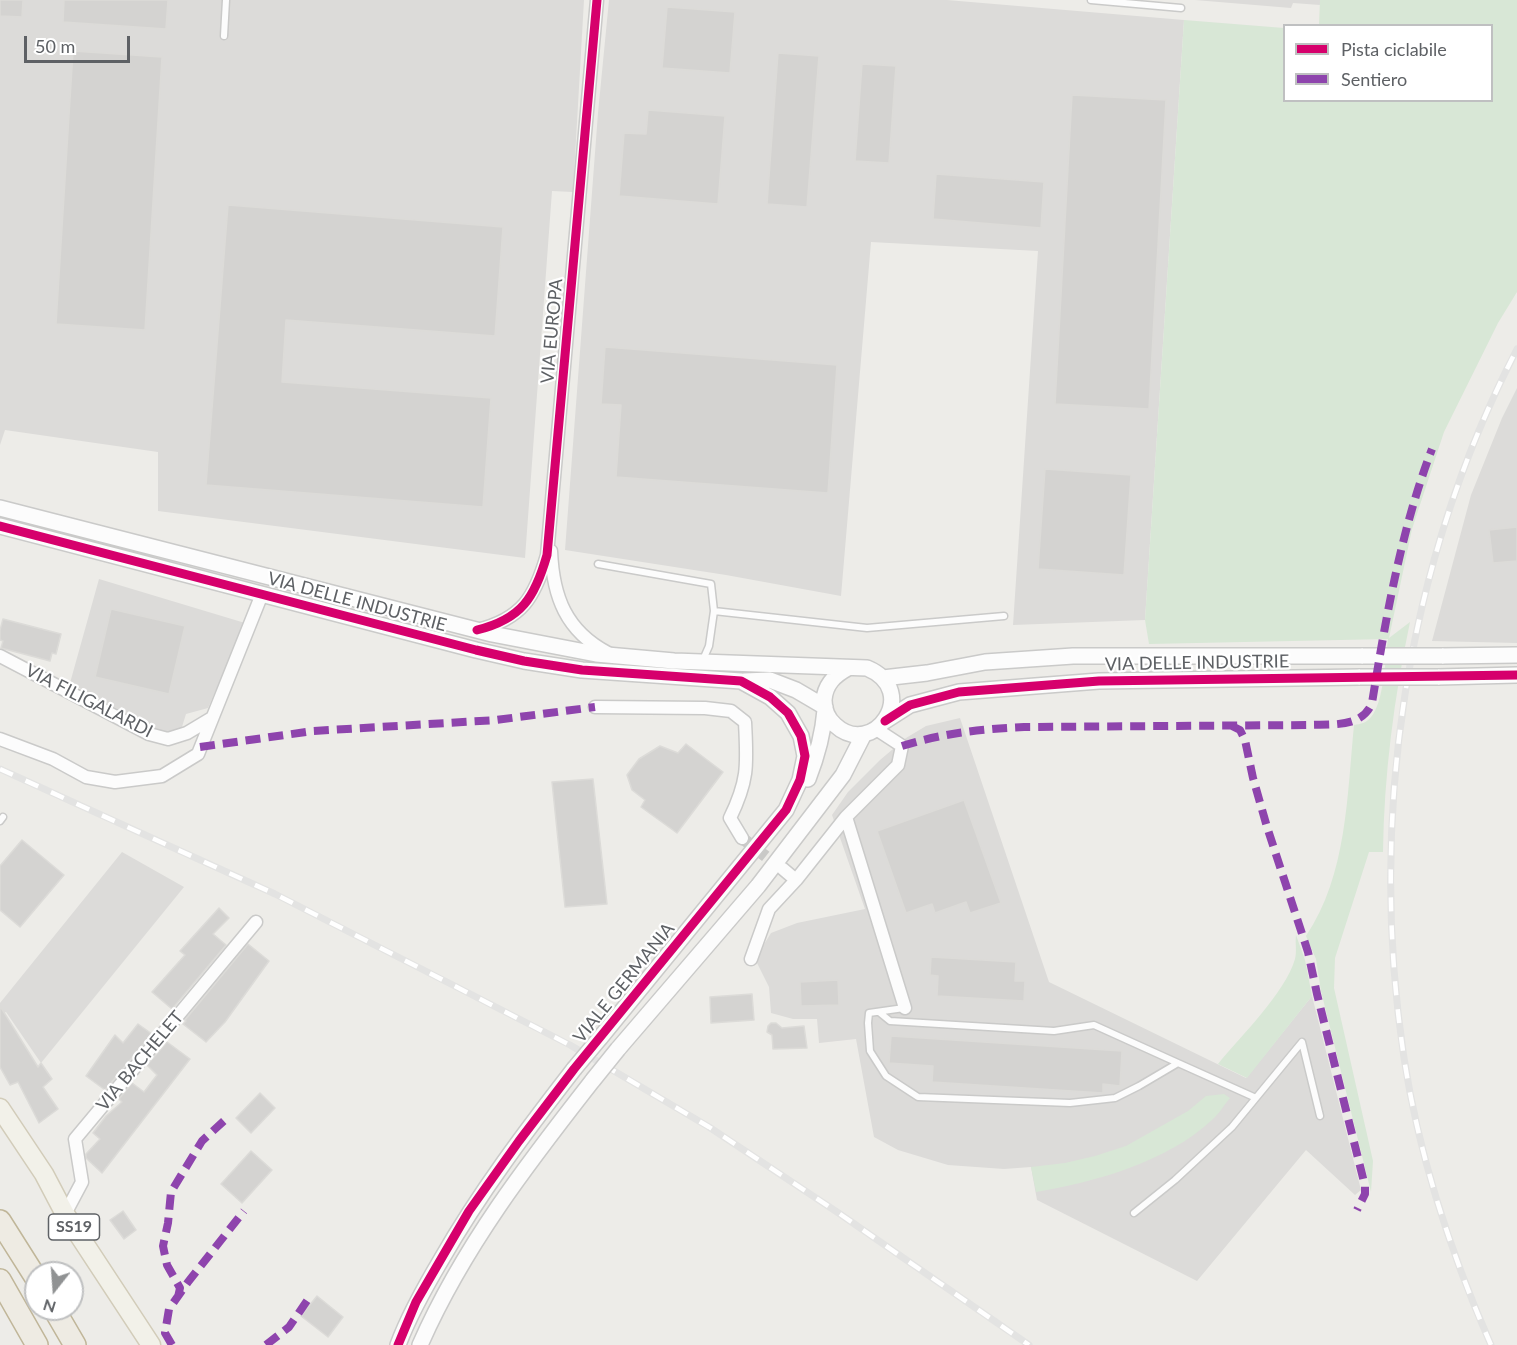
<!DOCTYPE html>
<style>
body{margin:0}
#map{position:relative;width:1517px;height:1345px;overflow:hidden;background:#edece8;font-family:Lato,sans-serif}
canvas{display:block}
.legend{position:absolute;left:1283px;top:24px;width:210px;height:78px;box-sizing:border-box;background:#fff;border:2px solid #bfc0c1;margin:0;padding:8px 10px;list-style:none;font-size:18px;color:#5e6165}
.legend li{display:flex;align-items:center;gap:12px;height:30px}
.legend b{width:30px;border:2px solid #bfc0c1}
.north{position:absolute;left:24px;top:1261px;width:60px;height:60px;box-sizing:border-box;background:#fff;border:2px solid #bfc0c1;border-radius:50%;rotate:197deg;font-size:16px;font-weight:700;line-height:24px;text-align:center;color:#5e6165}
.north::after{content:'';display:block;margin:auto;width:21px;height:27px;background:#909293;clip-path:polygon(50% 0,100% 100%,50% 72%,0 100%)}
.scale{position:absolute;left:24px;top:36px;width:106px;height:27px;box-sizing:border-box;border:3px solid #5e6165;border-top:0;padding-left:8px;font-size:18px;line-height:21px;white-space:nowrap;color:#5e6165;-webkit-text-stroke:4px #fff;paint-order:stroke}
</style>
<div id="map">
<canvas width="1517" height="1345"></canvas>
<ul class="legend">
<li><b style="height:8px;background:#d6006c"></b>Pista ciclabile</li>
<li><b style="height:8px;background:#8e44ad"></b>Sentiero</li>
</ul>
<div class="north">N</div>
<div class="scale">50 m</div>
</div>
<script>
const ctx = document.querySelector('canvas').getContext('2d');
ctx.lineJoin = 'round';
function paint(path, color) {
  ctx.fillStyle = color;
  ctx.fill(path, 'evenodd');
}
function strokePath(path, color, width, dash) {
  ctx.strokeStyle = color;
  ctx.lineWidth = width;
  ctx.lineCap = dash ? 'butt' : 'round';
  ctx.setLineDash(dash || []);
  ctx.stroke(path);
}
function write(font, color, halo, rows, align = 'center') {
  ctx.font = font + ' Lato,sans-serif';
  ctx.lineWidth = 4.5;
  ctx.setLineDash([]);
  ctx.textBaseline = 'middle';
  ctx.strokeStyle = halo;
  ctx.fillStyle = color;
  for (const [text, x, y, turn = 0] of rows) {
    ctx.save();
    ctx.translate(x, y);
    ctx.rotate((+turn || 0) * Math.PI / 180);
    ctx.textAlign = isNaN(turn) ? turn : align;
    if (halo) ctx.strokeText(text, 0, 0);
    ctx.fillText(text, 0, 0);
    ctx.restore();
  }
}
paint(new Path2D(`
 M0,0H584L573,192L552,191L525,558L158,511V452L5,430L0,445Z
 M609,0H947L1184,20L1145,620L1013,625L1038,251L871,242L841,596L726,575L565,550L598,113Z
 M1195,0H1320V5L1293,3L1291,8Z
 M1517,388V643L1432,641L1471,495L1502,418Z
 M99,579L245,623L208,708L186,714L181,730L167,736L70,683Z
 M960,718L1049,982L1246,1078L1312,996L1361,1190L1355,1195L1306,1150L1197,1281L1037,1200L1031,1167L1004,1169L948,1165L898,1150L874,1137L856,1039L819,1043L817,1019H793L771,1013L769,987L755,959L771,933L797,923L865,909L832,815L848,792L880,760L906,738L926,726Z
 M122,852L184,887L41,1063L6,1012L0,1015V1003Z`), '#dcdbd9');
paint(new Path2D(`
 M1320,0H1517V292L1498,323L1444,432L1412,529L1389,638L1410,622C1394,698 1384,775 1383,852H1369L1335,958L1334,988L1373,1161L1371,1192L1321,991L1316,959L1306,936C1347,875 1347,796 1354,725C1361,724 1366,723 1371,717C1384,702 1385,660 1388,639L1149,644L1145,620L1184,20L1284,28V100H1492V26L1319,25Z
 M1296,935L1305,960L1312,996L1247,1078L1218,1064C1241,1036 1285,993 1295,959C1297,952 1295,943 1296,935Z
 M1224,1094L1230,1098C1224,1105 1219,1114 1212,1120C1167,1162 1095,1182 1036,1192L1031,1167L1065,1163L1095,1156L1126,1146L1188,1111L1206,1096Z`), '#d8e7d6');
const building = new Path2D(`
 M0,0H23L22,17L0,16Z
 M64,0H168L166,29L63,22Z
 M667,7L735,12L730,73L662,68Z
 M73,51L162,57L145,330L56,324Z
 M778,53L819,56L807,207L767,204Z
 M862,64L896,66L889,163L855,161Z
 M1072,95L1166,100L1149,409L1055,404Z
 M648,110L725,116L718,204L619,196L624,133L646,134Z
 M936,174L1044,182L1041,228L933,219Z
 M228,205L503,227L495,336L286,320L282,382L491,398L483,507L206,485Z
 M605,347L837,365L828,493L616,477L621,405L601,404Z
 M1045,469L1131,475L1124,575L1038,569Z
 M1517,527V561L1493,563L1489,530Z
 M111,609L185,626L169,694L95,677Z
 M3,619L61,634L56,654L52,653L50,661L1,648L3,641L0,640V630Z
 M686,744L723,772L677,833L641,807L645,800L632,790L627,775L639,759L660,746L678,753Z
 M593,779L607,904L565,907L552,782Z
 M964,800L1001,903L970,913L966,902L935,913L932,904L906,913L877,831Z
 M22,840L64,875L20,927L0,910V866Z
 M219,908L229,918L213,934L226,945L172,1009L152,992L185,955L180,951Z
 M248,944L269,961L225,1022L206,1042L183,1024L186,1021L185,1020Z
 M931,957L1016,962L1015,981H1025L1024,1001L937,996L938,976L930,975Z
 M838,980L839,1005L801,1006L800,982Z
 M752,994L754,1020L711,1023L710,997Z
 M0,1006L38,1067L41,1063L52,1079L43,1087L58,1109L39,1123L18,1082L10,1085L0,1067Z
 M771,1023H776L782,1028L804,1026L807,1048L773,1049L772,1035L767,1032L768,1026Z
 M138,1024L152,1034L105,1090L86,1076L115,1035L123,1043Z
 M891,1036L1122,1051L1120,1086L1103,1084V1093L932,1082L933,1066L889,1063Z
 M167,1042L190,1059L102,1173L86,1158V1154L100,1139L93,1133L106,1116L122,1102L119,1099L132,1083L144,1092L157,1075L147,1065Z
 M260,1093L275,1108L251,1133L236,1118Z
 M251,1151L272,1170L242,1203L221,1184Z
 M123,1211L136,1230L124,1239L110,1220Z
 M317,1296L343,1317L328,1337L301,1316Z`);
paint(building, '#d4d3d1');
strokePath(building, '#dcdbd8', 1.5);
strokePath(new Path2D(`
 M742,838L782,869`), '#c9c9c7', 12, [12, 6]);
const service = new Path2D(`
 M1091,0L1181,8
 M224,36L226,0
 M598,564L711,584L714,611L867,628L1004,616
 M702,662L709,646L714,611
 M0,821L3,817
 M904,1008L869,1013L868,1023L870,1051L886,1076L918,1097L1070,1103L1115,1098L1139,1086L1178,1063L1256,1098
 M879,1012L890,1021L1054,1031L1094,1025L1178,1063
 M1134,1213L1175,1180L1232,1127L1302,1042L1320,1116`);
const minor = new Path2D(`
 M551,551C553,597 566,631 608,653
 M477,630C522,619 535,597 547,555L597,0
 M0,656L149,734L168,739L187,733L212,718
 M595,707L705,708L731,711L745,722C747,764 749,779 730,818L742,838
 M876,729L902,746L898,765L846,817L905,1008
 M0,739L53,759L86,777L115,782L162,776L198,754L262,594
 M783,869L796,880L846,817
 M751,959L769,909L796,880
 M65,1214L82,1182L75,1139L256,922`);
const tertiary = new Path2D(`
 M0,508L492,634L596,654L674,661L867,668C922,691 873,760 835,725C828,719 824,709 824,700C825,684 835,675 848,668
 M0,526L476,650L524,661L582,670L741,681L770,697L788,713L801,736L805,756L800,780L786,810L600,1038
 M1442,656L1517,655
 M1438,677L1517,675
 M883,678L927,673L985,662L1073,656H1363
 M744,681L770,680L796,690L825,707
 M885,721L910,705L959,692L1099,681L1360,677
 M808,779C817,756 823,735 825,710
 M618,1049L758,886L843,775L864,734
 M398,1345C409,1315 425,1287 441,1260C480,1192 526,1131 574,1069
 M420,1345C463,1247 528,1163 593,1080`);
const primary = new Path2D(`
 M0,1108L44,1174L65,1214L151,1345`);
const motorway = new Path2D(`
 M0,1221L36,1278
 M0,1280L37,1345
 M54,1309L75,1345`);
strokePath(service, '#cacac9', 9);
strokePath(minor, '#cacac9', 15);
strokePath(tertiary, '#cacac9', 18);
strokePath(primary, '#d2ccb9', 21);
strokePath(motorway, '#c0b699', 24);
strokePath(service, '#fcfcfc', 6);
strokePath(minor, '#fcfcfc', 12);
strokePath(tertiary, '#fcfcfc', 15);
strokePath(primary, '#f2f1e9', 18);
strokePath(motorway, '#eeebe3', 21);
const rail = new Path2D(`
 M0,769L275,894L570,1045L709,1127L840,1214L1029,1345
 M1491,1345C1451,1254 1419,1156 1404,1058C1368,818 1405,565 1517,349`);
strokePath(rail, '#e3e3e2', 7);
strokePath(rail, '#fff', 4.5, [14]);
const tertiaryBridge = new Path2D(`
 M1363,656H1442
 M1360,677H1438
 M574,1069L600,1038
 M593,1080L618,1049`);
strokePath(tertiaryBridge, '#cacac9', 18, []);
strokePath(tertiaryBridge, '#fcfcfc', 15);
strokePath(new Path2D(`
 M1232,726L1240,730L1245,740L1253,778L1267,827L1308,952L1317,994L1365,1186V1194L1357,1210
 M902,746C943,733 982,729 1024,727L1309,725C1332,724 1362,728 1372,703C1386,617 1401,530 1432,449
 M200,747L313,731L496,720L595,707
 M178,1297L180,1288L167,1265L163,1246L168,1223L171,1192L202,1141L226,1119
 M172,1345L165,1333L169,1309L188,1282L244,1211
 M266,1345L289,1327L311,1295`), '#8e44ad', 8, [15, 8]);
strokePath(new Path2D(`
 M0,526L476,650L524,661L582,670L741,681L770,697L788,713L801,736L805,756L800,780L786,810L574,1069L519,1141L469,1211L416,1302L398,1345
 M477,630C522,619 535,597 547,555L597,0
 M885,721L910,705L959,692L1099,681L1517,675`), '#d6006c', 9);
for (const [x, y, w] of [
 [74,1227,51]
]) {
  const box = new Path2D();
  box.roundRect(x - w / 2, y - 13, w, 26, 4.5);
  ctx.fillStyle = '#fff';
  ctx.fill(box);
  strokePath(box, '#5e6165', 1.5);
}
write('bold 16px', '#5e6165', null, [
 ["SS19",74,1227]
]);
write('18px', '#5e6165', '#fff', [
 ["VIA EUROPA",552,331,-85],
 ["VIA DELLE INDUSTRIE",357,602,15],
 ["VIA DELLE INDUSTRIE",1197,663,-1],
 ["VIA FILIGALARDI",89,701,27],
 ["VIALE GERMANIA",624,983,-51],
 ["VIA BACHELET",140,1061,-50]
]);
</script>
